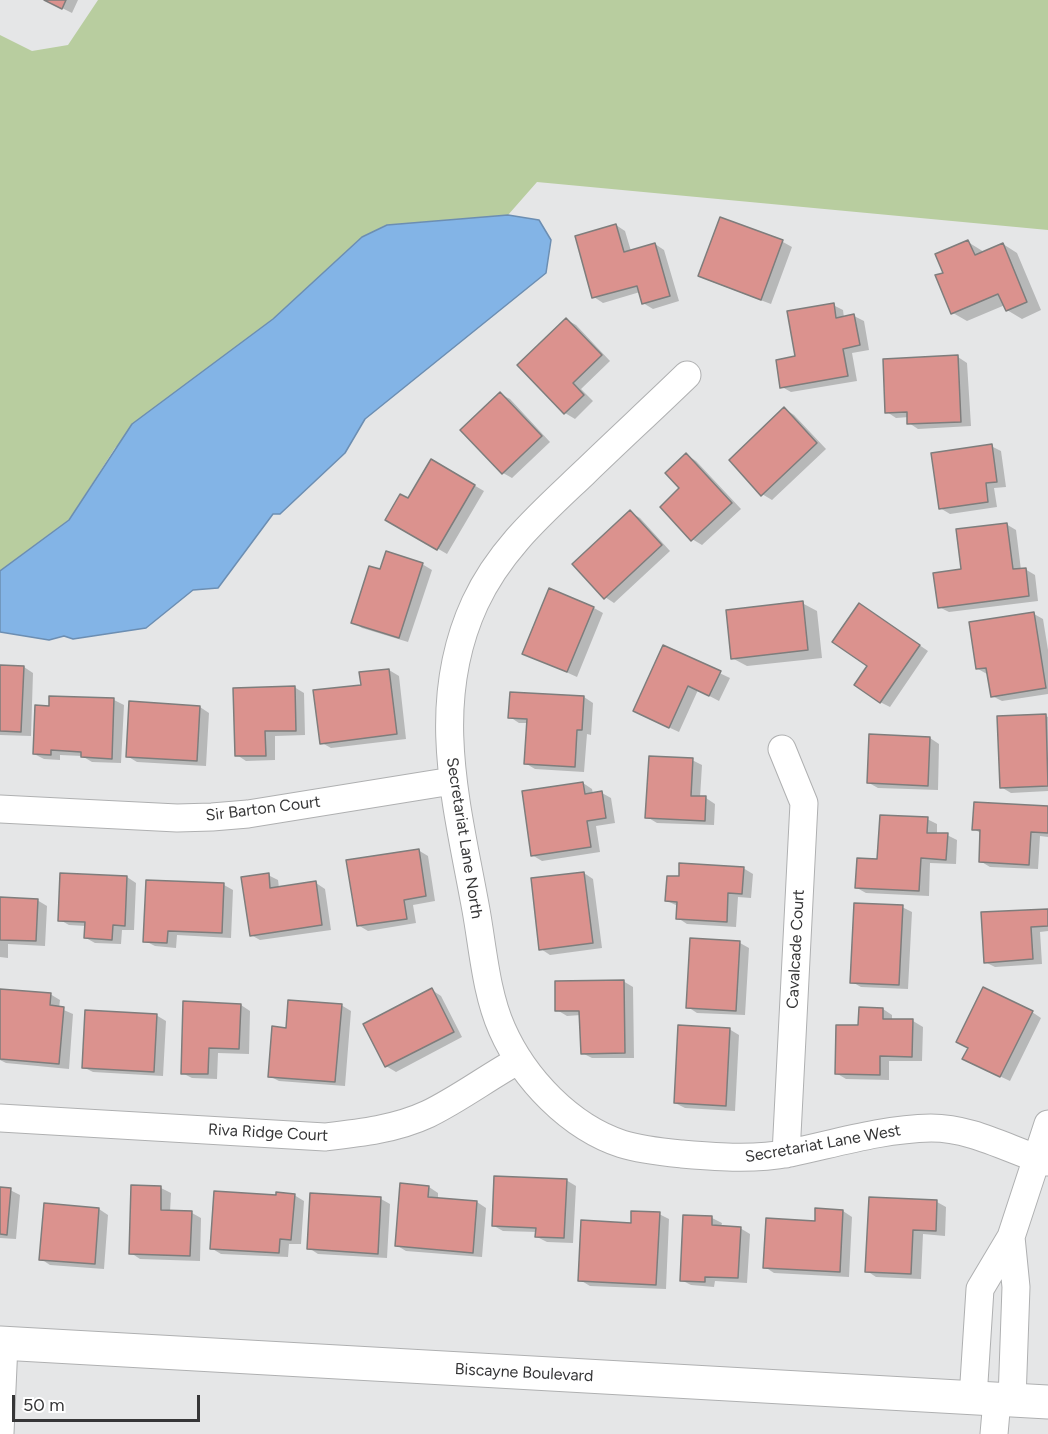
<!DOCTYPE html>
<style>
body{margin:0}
#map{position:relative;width:1048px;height:1434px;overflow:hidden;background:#e5e6e7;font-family:Figtree,sans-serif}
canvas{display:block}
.scale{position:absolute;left:12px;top:1395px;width:188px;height:27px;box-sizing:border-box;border:3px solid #363637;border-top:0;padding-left:8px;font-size:18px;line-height:21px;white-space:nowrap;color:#363637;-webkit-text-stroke:4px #fff;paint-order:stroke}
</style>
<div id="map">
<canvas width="1048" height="1434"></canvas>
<div class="scale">50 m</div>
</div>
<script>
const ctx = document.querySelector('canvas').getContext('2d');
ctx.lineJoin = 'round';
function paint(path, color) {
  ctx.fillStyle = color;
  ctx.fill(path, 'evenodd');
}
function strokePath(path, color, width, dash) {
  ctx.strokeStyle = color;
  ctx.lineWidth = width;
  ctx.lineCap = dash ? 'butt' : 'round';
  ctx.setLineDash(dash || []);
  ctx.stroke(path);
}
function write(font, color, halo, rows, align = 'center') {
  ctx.font = font + ' Figtree,sans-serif';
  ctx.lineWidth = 5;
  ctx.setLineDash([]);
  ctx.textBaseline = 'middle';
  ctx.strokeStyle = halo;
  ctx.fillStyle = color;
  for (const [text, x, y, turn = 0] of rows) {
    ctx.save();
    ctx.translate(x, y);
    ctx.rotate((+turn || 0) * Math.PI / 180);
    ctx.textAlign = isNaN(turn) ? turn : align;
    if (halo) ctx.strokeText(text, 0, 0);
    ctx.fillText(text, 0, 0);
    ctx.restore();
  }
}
paint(new Path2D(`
 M98,0H1048V230L537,182L508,215L387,225L362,237L273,319L115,448L69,520L0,571V35L32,51L68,45Z`), '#b8cd9f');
const water = new Path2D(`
 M508,215L539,220L551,240L546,273L365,419L345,453L280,514H273L218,588L193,590L146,628L73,639L64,636L49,640L0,632V571L69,520L132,424L273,319L362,237L387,225Z`);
paint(water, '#83b4e6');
strokePath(water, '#6c8eb2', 1.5);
paint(new Path2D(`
 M46,0H78L72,13Z
 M721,219L783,242L792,247L771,304L710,281L700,276Z
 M616,225L625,231L631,251L655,244L664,250L679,301L653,309L643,303L640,292L603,303L594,297Z
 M968,242L984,252L1003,244L1017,253L1041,310L1022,319L1007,310L1005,305L967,321L953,313Z
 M833,305L843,310L844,318L854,316L864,321L869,350L852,353L857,381L791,392L782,387L796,357Z
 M567,320L576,325L610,361L581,389L593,401L575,419L565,413L519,365Z
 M958,357L967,363L971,426L918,429L909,423V417L896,418L887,412Z
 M500,394L510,399L550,442L512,478L503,473Z
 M785,409L794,415L826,449L772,500L762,494Z
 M991,446L1001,451L1006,487L994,488L997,507L950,514L940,508Z
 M687,455L696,461L741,509L702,545L692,539L681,488Z
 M432,461L484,491L447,554L387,519L409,500Z
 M630,512L640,518L670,551L614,603L605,597Z
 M1006,524L1016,530L1021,570L1025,569L1035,575L1038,601L949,612L939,607L963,570Z
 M422,564L432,570L408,642L362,628L353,622L381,571Z
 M802,603L817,611L822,658L747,666L732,658Z
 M594,608L603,613L577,677L524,653Z
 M868,610L928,651L890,707L880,702L869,665Z
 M1034,614L1043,619L1048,650V694L1002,701L992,696L987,674L978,669Z
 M664,647L730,678L719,701L698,690L679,732L644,716Z
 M0,666L24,667L33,673L31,736L0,735Z
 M389,670L399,676L406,739L331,748L322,743L362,686Z
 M294,687L304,693L305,735L275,736V760L246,761L237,755Z
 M51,697L114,700L124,705L121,763L92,762L82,756L60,755V760L44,759L34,754L51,707Z
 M584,697L593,703L591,735L587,734L584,772L535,769L525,763L528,723H519L510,717Z
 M200,707L209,713L206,766L137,762L127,756Z
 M1046,716L1048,717V791L1011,793L1001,787Z
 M930,738L939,744L938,790L878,788L869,783Z
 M692,760L702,765L700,798H706L715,804L714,825L657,823L647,817Z
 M583,783L592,789L593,794L602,793L611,798L615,823L596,826L600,852L542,861L532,855Z
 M1048,807V837L1040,836L1038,869L990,867L980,861L982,834L974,829Z
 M927,819L937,824V834L947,835L957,840L956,864L930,863L929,896L866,893L857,888L879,861Z
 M418,850L428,856L435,901L413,905L416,923L368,931L358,925Z
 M743,868L753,874L751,898L738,897L736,927L687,924L678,918V906L667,901L680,878Z
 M584,873L593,879L602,948L550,955L541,949Z
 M268,875L278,880L279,888L316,883L325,889L331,930L260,940L251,935Z
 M127,877L136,883L134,930H122L121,944L95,943L86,938V926L69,925L60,920Z
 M224,885L233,890L231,938L177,935L176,948L155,946L145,941Z
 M0,898L37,900L47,906L45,946L8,944V958L0,957Z
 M902,907L912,912L908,989L861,987L852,982Z
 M1048,910V931L1040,932L1042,964L995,967L985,962Z
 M740,943L749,948L745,1015L697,1013L688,1007Z
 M623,981L633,987L634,1058H592L582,1053L581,1015L567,1016L557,1010Z
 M432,990L441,996L462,1037L396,1072L386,1066Z
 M50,994L60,1000L59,1008L73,1014L69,1069L6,1063L0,1060V1005Z
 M241,1005L250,1011L249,1054L218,1053L217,1079L192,1078L182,1073Z
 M341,1005L351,1011L345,1086L279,1081L269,1076L287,1029Z
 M883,1009L892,1015V1021H913L923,1027L922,1061H889V1080L846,1079L836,1073L860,1027Z
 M1032,1012L1041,1018L1010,1081L974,1064Z
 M156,1015L166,1021L163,1076L93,1072L83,1067Z
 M729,1029L739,1035L735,1111L685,1108L675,1103Z
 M566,1180L576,1186L573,1243L547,1242L537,1237V1232L503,1231L494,1226Z
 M429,1187L438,1193V1199L477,1202L486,1208L482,1257L406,1251L396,1245Z
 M161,1188L171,1193L170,1212L192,1213L201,1218L200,1261L140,1259L131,1253Z
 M0,1189L10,1190L20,1195L16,1239L0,1238Z
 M294,1195L304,1201L301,1244H289L288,1257L221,1254L211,1248L277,1197Z
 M381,1199L390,1204L387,1258L318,1254L309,1248Z
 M937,1202L946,1207L945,1236L923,1234L921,1279L876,1277L867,1271Z
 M99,1209L108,1215L104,1269L50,1265L41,1259Z
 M843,1211L852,1217L849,1277L774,1273L765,1267Z
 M659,1214L669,1219L666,1289L590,1286L580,1280L632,1224Z
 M712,1218L722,1223L721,1227L740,1228L750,1234L747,1283L715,1281L714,1287L691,1285L681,1280Z`), '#0003');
const building = new Path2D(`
 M44,0H66L62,9Z
 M720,217L783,240L761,300L698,276Z
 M616,224L624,252L655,243L670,296L642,304L637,286L592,298L575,236Z
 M968,240L975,255L1003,243L1027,302L1006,311L998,294L951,314L935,275L943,273L935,254Z
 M834,303L836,318L854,314L860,345L843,349L848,376L780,388L776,360L795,356L787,311Z
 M566,318L602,355L573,383L584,395L564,414L517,365Z
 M958,355L961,422L907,424V412L885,413L883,359Z
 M500,392L542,436L502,474L460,430Z
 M784,407L817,443L761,496L729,460Z
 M992,444L997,482L986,483L988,502L939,509L931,453Z
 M686,453L732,503L691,541L660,507L679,488L665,473Z
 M431,459L475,485L437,550L385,520L400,494L408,498Z
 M630,510L662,545L604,599L572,564Z
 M1007,523L1013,569L1026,568L1029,596L938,608L933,573L961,569L956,529Z
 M386,551L423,563L399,638L351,623L369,566L380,569Z
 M549,588L594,607L567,672L522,654Z
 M803,601L808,650L731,659L726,610Z
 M859,603L920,645L880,703L854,685L867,666L832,642Z
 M1034,612L1046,688L991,697L986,668L976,669L969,622Z
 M663,645L721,671L709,696L688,686L669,728L633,711Z
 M0,665L24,666L21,732L0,731Z
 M389,669L397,734L320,744L313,690L361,685L359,672Z
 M295,686L296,731H265L266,756H235L233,688Z
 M510,692L584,696L582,730H577L575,767L524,764L527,719L508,718Z
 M49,696L114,698L112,759L81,757V752L51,750V755L33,754L35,705L49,706Z
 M129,701L200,706L197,761L126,757Z
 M1046,714L1048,786L1000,788L997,716Z
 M869,734L930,737L928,786L867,783Z
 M649,756L693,758L691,796H706L705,821L645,818Z
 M583,782L585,794L602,791L606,818L587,821L591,847L531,856L522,791Z
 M974,802L1048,806V833L1031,832L1029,865L979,862L980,830H972Z
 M880,815L928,817L927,833H948L946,860L921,858L919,891L855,888L857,858L877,859Z
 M419,849L426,896L404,900L407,919L357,926L346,860Z
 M679,863L744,867L742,894L728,893L727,922L676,919L677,902L665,901L667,876H679Z
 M584,872L593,943L539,950L531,878Z
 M60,873L127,876L125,926L113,925L112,940L84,938L85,922L58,921Z
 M269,873L270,888L316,881L322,925L250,936L241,877Z
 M146,880L224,883L222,933L168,931L167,943L143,942Z
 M0,897L38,899L36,941L0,940Z
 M854,903L903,905L899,985L850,983Z
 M1048,909V926L1031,927L1033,959L984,963L981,912Z
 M690,938L740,941L736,1011L686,1008Z
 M624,980L625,1053L581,1054L579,1011H555V981Z
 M983,987L1033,1011L1000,1077L962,1059L968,1048L956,1042Z
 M432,988L454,1032L385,1067L363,1024Z
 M0,989L51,993L50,1005L64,1007L59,1064L0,1059Z
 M288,1000L342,1004L335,1082L268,1077L272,1026L286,1028Z
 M183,1001L241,1004L239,1049L209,1048L208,1074H181Z
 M859,1007L883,1008V1019H913L912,1057L880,1056V1075L835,1074L836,1025H858Z
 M85,1010L157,1014L154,1072L82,1068Z
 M678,1025L730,1028L726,1106L674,1103Z
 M494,1176L567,1179L564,1238L535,1237L536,1228L492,1226Z
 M400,1183L429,1186L428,1197L477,1201L473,1253L395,1246Z
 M131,1185L161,1186V1210L192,1211L190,1256L129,1254Z
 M0,1187L11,1188L7,1235L0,1234Z
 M214,1191L276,1195V1192L295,1194L291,1240L280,1239L279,1253L210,1249Z
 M310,1193L381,1197L378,1254L307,1249Z
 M869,1197L937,1200L936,1231L913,1230L911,1274L865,1272Z
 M44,1203L99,1208L95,1264L39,1260Z
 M815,1208L843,1210L840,1272L763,1268L766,1218L815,1221Z
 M631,1211L660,1212L656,1285L578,1281L581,1220L631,1223Z
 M683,1215L712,1216V1225L741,1227L738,1278L705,1277V1282L680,1281Z`);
paint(building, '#db928e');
strokePath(building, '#7e7d7c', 1.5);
const street = new Path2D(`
 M687,375C653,408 618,440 584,473C542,513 500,549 475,603C428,705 457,805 476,910C483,949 486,993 502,1029C524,1079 570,1127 622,1144C641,1150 662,1152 682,1154C719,1157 753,1160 790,1153C837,1143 883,1129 931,1128C973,1128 1009,1150 1048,1162
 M782,749L804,803L786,1154
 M0,809L177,818L212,817L248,814L452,781
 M0,1118L325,1137C360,1133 396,1129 428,1114C459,1099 488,1077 519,1060
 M1011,1237L1016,1287L1012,1400
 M973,1398L980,1289L1011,1237L1048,1124
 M0,1433L4,1344
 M994,1434L997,1400`);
const secondary = new Path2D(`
 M0,1343L1048,1402`);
strokePath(street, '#afb0b1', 29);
strokePath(secondary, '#afb0b1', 35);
strokePath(street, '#fff', 27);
strokePath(secondary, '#fff', 33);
write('16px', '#363637', '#fff', [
 ["Sir Barton Court",263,809,-7],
 ["Secretariat Lane North",464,838,81],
 ["Cavalcade Court",796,949,-87],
 ["Riva Ridge Court",268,1133,3],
 ["Secretariat Lane West",823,1144,-10],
 ["Biscayne Boulevard",524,1373,3]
]);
</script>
